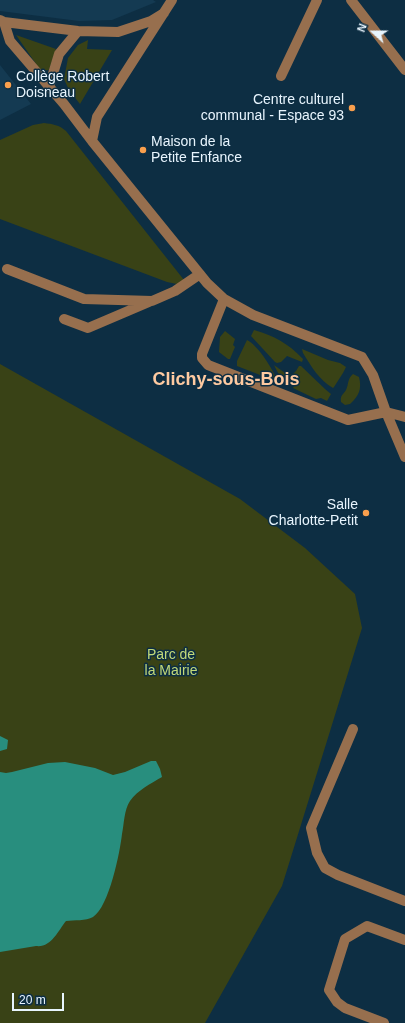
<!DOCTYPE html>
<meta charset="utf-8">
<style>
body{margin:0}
#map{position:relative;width:405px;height:1023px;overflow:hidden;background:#0d2e43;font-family:Helvetica,sans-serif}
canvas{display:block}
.north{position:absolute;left:353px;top:12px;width:40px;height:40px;-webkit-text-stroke:3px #0d2e43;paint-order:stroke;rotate:291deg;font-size:11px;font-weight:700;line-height:16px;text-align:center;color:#e8f5fe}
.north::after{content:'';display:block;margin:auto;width:14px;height:18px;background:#e8f5fe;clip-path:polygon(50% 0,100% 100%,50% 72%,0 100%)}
.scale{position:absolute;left:12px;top:993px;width:52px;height:18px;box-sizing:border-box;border:2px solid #e8f5fe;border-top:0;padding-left:5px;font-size:12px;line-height:14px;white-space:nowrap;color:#e8f5fe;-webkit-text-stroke:3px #0d2e43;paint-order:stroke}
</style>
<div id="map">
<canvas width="405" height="1023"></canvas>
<div class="north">N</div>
<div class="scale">20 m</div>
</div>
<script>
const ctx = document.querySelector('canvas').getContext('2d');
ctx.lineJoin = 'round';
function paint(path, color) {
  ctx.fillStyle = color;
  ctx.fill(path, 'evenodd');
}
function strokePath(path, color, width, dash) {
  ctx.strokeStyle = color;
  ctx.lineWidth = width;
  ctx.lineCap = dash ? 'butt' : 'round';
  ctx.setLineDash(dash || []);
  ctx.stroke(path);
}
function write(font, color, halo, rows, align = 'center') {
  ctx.font = font + ' Helvetica,sans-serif';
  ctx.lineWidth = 3;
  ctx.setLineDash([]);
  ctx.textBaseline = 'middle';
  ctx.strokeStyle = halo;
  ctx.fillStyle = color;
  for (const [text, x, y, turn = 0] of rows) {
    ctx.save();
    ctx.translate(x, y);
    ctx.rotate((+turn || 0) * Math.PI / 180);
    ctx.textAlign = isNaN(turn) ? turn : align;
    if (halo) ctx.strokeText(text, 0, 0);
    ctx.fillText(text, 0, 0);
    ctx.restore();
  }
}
paint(new Path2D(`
 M0,0H153L156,2L112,20L79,21L0,11Z
 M0,65L31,104L0,120Z`), '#143a52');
paint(new Path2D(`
 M16,35L56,49L49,70L41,71Z
 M88,40L87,49L112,50L80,104L69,90L64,79L68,58L78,45Z
 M44,123C53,124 59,125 66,131L184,280L177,284L167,282L0,219V140L33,125Z
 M254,330C274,336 288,343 303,359L302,362L287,356L281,362L277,363L275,362L251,336Z
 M225,331L235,339L233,345L235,347L230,359H228L219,352L220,337Z
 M247,340C258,345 274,371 278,382L237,366V361Z
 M302,349L328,360L340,363L346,367L343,373L334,387L333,388C319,380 311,366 303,353Z
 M0,364L240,499L305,548L355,594L362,628L282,886L205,1023H0Z
 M274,365L285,373L292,375L296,371L299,366H301L325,389L331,394L327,401L321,398L316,399L293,388L294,386C283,381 279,376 274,365Z
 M353,374L359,377C362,389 359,396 350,404L345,405L341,402C340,395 343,395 346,390C349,384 347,379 353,374Z`), '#394216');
paint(new Path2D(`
 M0,736L8,740L7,749L0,751Z
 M151,761H156L160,769L162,777C150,784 138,790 130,801C124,810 124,824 122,834C120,852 109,907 93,917C86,921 74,920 66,921C58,931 51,948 36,946L0,952V772L6,773L12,772L48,763L65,762L95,768L113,775L125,772Z`), '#288e7e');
strokePath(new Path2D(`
 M351,0L405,70
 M0,20L4,22L78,31L118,32L151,21L164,13
 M4,22L10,41L64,104L92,141L207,283L224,299L253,315L362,357L373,375L386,412L405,457
 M281,76L317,0
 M49,87L59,54L78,31
 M92,141L97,117L172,0
 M7,269L84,299L152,301L175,291L200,274
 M224,299L202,354V358L208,365L348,420L386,412L405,417
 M64,319L88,328L149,302
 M353,729L311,828L317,853L325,868L338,875L405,901
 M384,1023L345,1008L337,1002L329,990L345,939L367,926L405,940`), '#976f4e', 10);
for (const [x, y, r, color] of [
 [8,85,4,"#f99f4d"],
 [352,108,4,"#f99f4d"],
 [143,150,4,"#f99f4d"],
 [366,513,4,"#f99f4d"]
]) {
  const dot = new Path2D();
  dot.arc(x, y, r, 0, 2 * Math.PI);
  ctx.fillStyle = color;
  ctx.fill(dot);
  strokePath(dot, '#0d2e43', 1.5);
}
write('14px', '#e8f5fe', '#0d2e43', [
 ["Collège Robert",16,77],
 ["Doisneau",16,93],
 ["Centre culturel",344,100,"right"],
 ["communal - Espace 93",344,116,"right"],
 ["Maison de la",151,142],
 ["Petite Enfance",151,158],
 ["Salle",358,505,"right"],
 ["Charlotte-Petit",358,521,"right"]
], 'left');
write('14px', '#c2d979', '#0d2e43', [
 ["Parc de",171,655],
 ["la Mairie",171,671]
]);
write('bold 18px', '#fecaa1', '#0d2e43', [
 ["Clichy-sous-Bois",226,380]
]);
</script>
